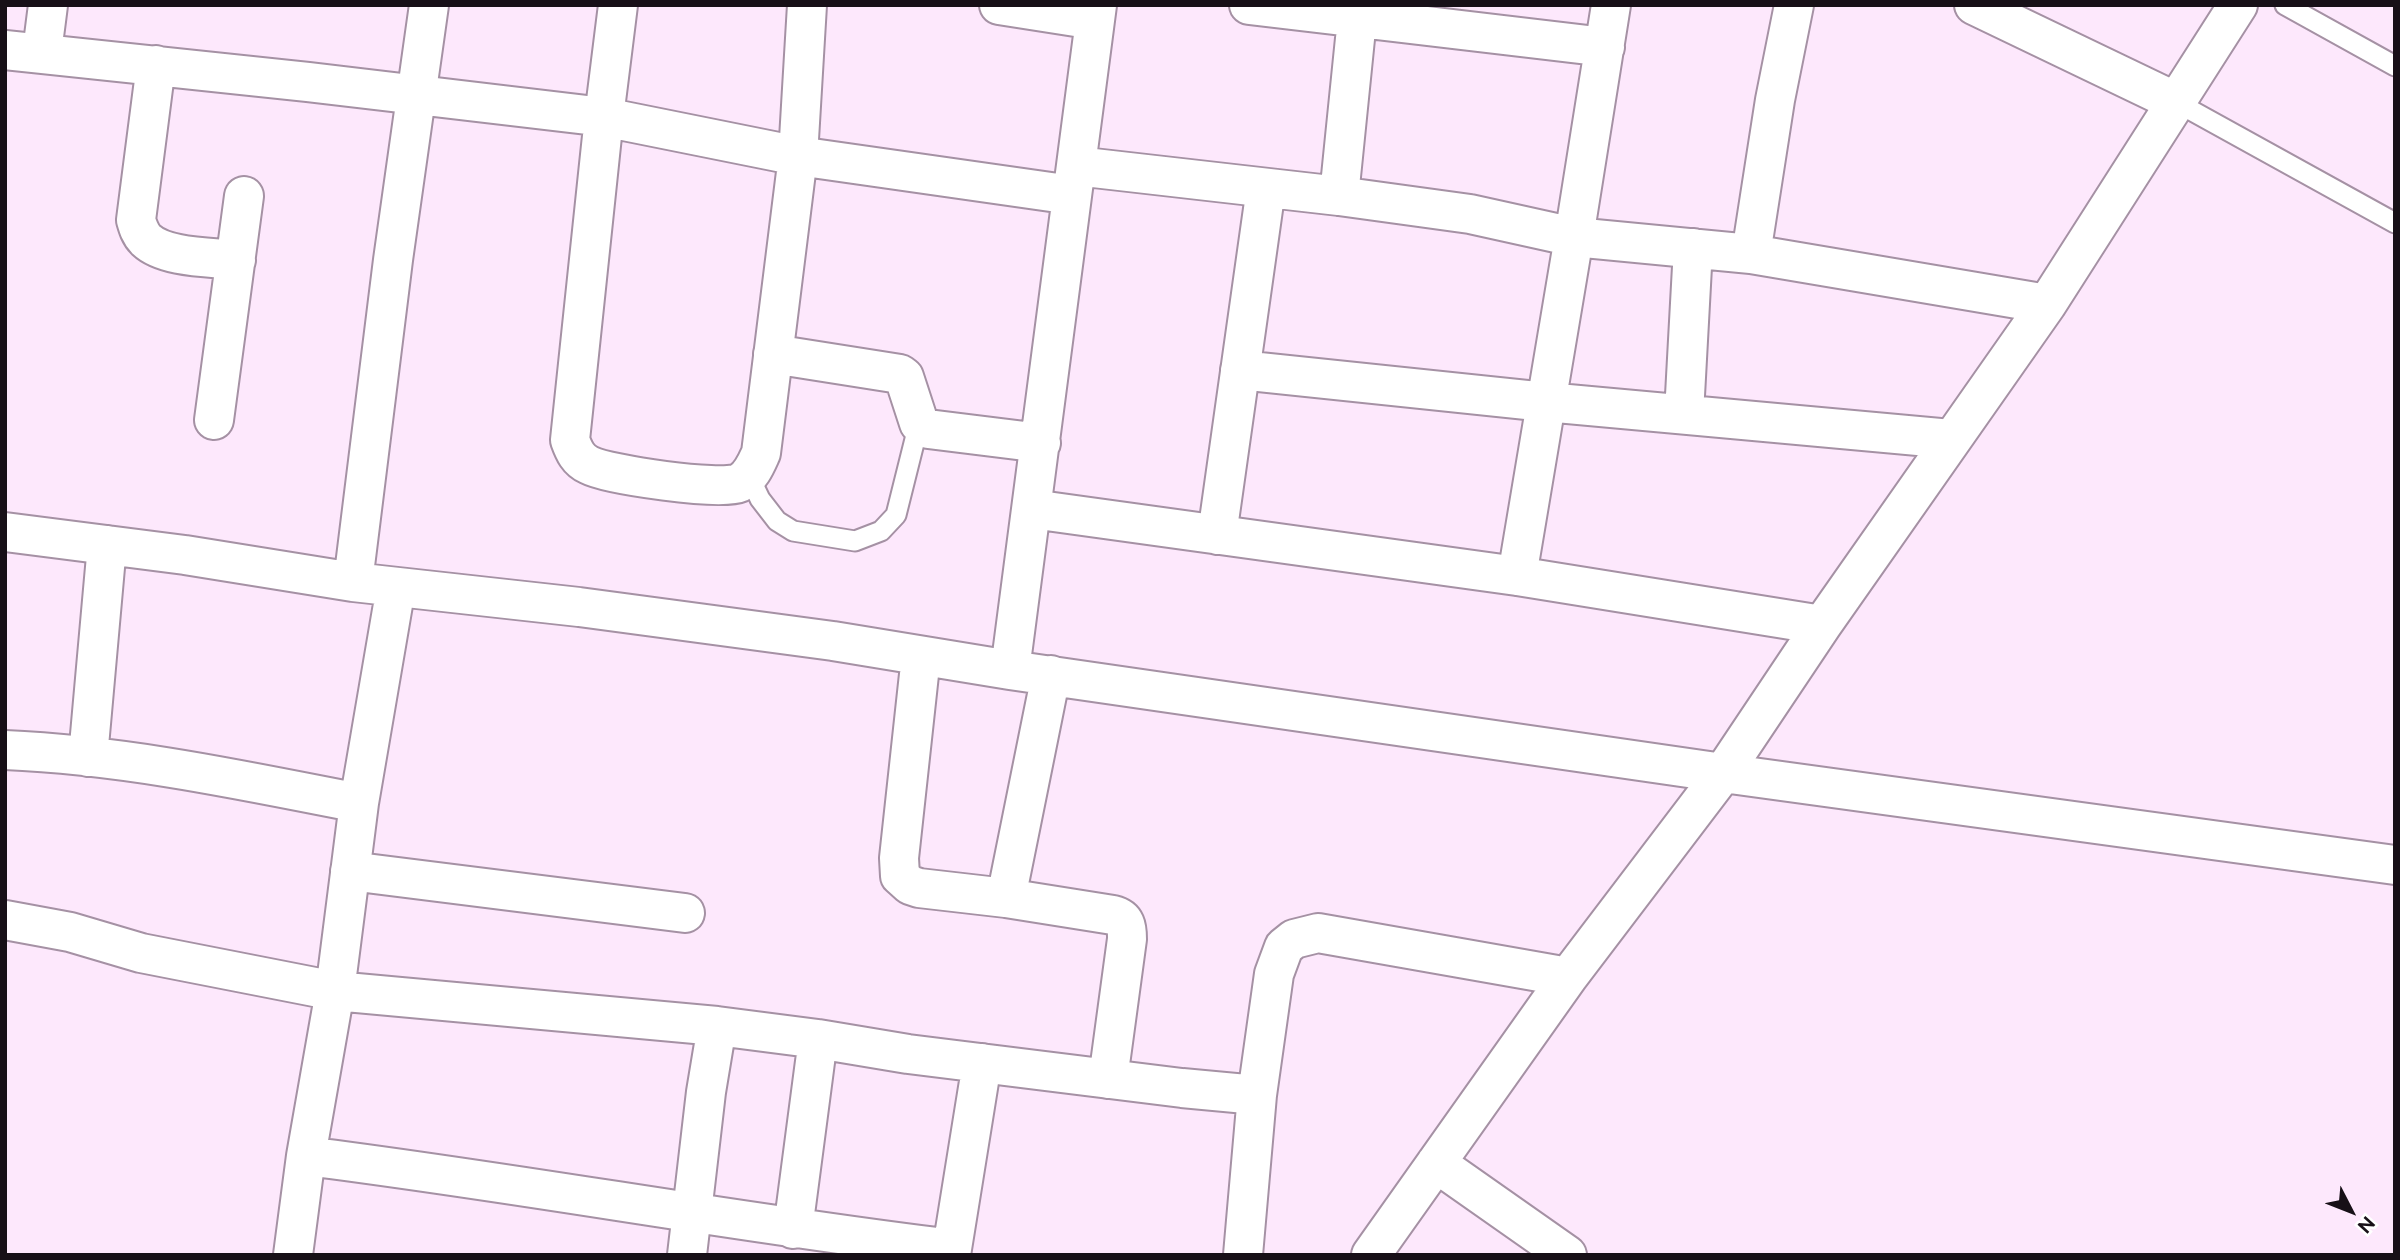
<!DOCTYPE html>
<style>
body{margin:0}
#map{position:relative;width:2400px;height:1260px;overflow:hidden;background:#fde8fc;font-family:Raleway,sans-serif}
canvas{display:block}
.frame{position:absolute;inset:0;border:7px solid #171017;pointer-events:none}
.north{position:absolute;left:2316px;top:1176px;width:70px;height:70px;-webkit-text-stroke:5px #fff;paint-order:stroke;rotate:132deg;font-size:19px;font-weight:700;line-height:28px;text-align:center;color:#171017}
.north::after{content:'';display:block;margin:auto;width:24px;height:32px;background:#171017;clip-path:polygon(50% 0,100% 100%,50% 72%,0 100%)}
</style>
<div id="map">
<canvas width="2400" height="1260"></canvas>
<div class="frame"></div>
<div class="north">N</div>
</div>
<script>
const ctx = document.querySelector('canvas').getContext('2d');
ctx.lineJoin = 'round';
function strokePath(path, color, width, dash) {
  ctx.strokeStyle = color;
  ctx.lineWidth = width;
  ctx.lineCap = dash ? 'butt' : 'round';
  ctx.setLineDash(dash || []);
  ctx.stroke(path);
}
const lane = new Path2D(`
 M2285,5L2395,66
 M2176,102L2395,223
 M749,476L760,499L777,521L793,531L855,541L881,531L896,515L919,423`);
const street = new Path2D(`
 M618,5L604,117L570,440C574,451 578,460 589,465C608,475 721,491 739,483C751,477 756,464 761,453L798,156L807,5
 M999,5L1095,20
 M1249,5L1605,47
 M1974,5L2176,102
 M5,50L308,82L604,117L798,156L1072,195
 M42,52L48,5
 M156,65L136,220C138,227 140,234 146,240C165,258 210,257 236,260
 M1076,166L1339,196L1470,214L1574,237L1751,254L2047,304
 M1339,196L1357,19
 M1751,254L1775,100L1794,5
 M773,354L900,374L904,377L919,423L928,429L1041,443
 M1240,370L1546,402L1951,439
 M1684,414L1693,248
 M214,420L244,196
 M1032,509L1517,576L1822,625
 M5,532L185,555L353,582L579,607L833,641L1010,670L1723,773L2395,865
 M1217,535L1266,188
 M1517,576L1574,237L1611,5
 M353,582L393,260L429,5
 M921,656L899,858L900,876L910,885L919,888L1006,898L1113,915C1126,918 1127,927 1127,939L1108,1079
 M1010,670L1097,5
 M5,750C124,755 242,780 359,803
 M88,757L107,545
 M350,871L685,913
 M1006,898L1051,675
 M5,920L70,932L141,953L335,991L717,1026L818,1039L908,1054L1182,1088L1257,1095
 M306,1156C522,1183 736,1223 952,1249
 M1436,1163L1567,1255
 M793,1229L818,1039
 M293,1255L306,1156L335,991L359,803L396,587
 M687,1255L706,1092L717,1026
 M951,1255L982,1063
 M1243,1255L1257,1095L1274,974L1284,947L1294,939L1318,933L1568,977
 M1371,1255L1568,977L1723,773L1822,625L2047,304L2238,5`);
strokePath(lane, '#a591a4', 23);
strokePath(street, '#a591a4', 42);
strokePath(lane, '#fff', 19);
strokePath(street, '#fff', 38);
</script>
